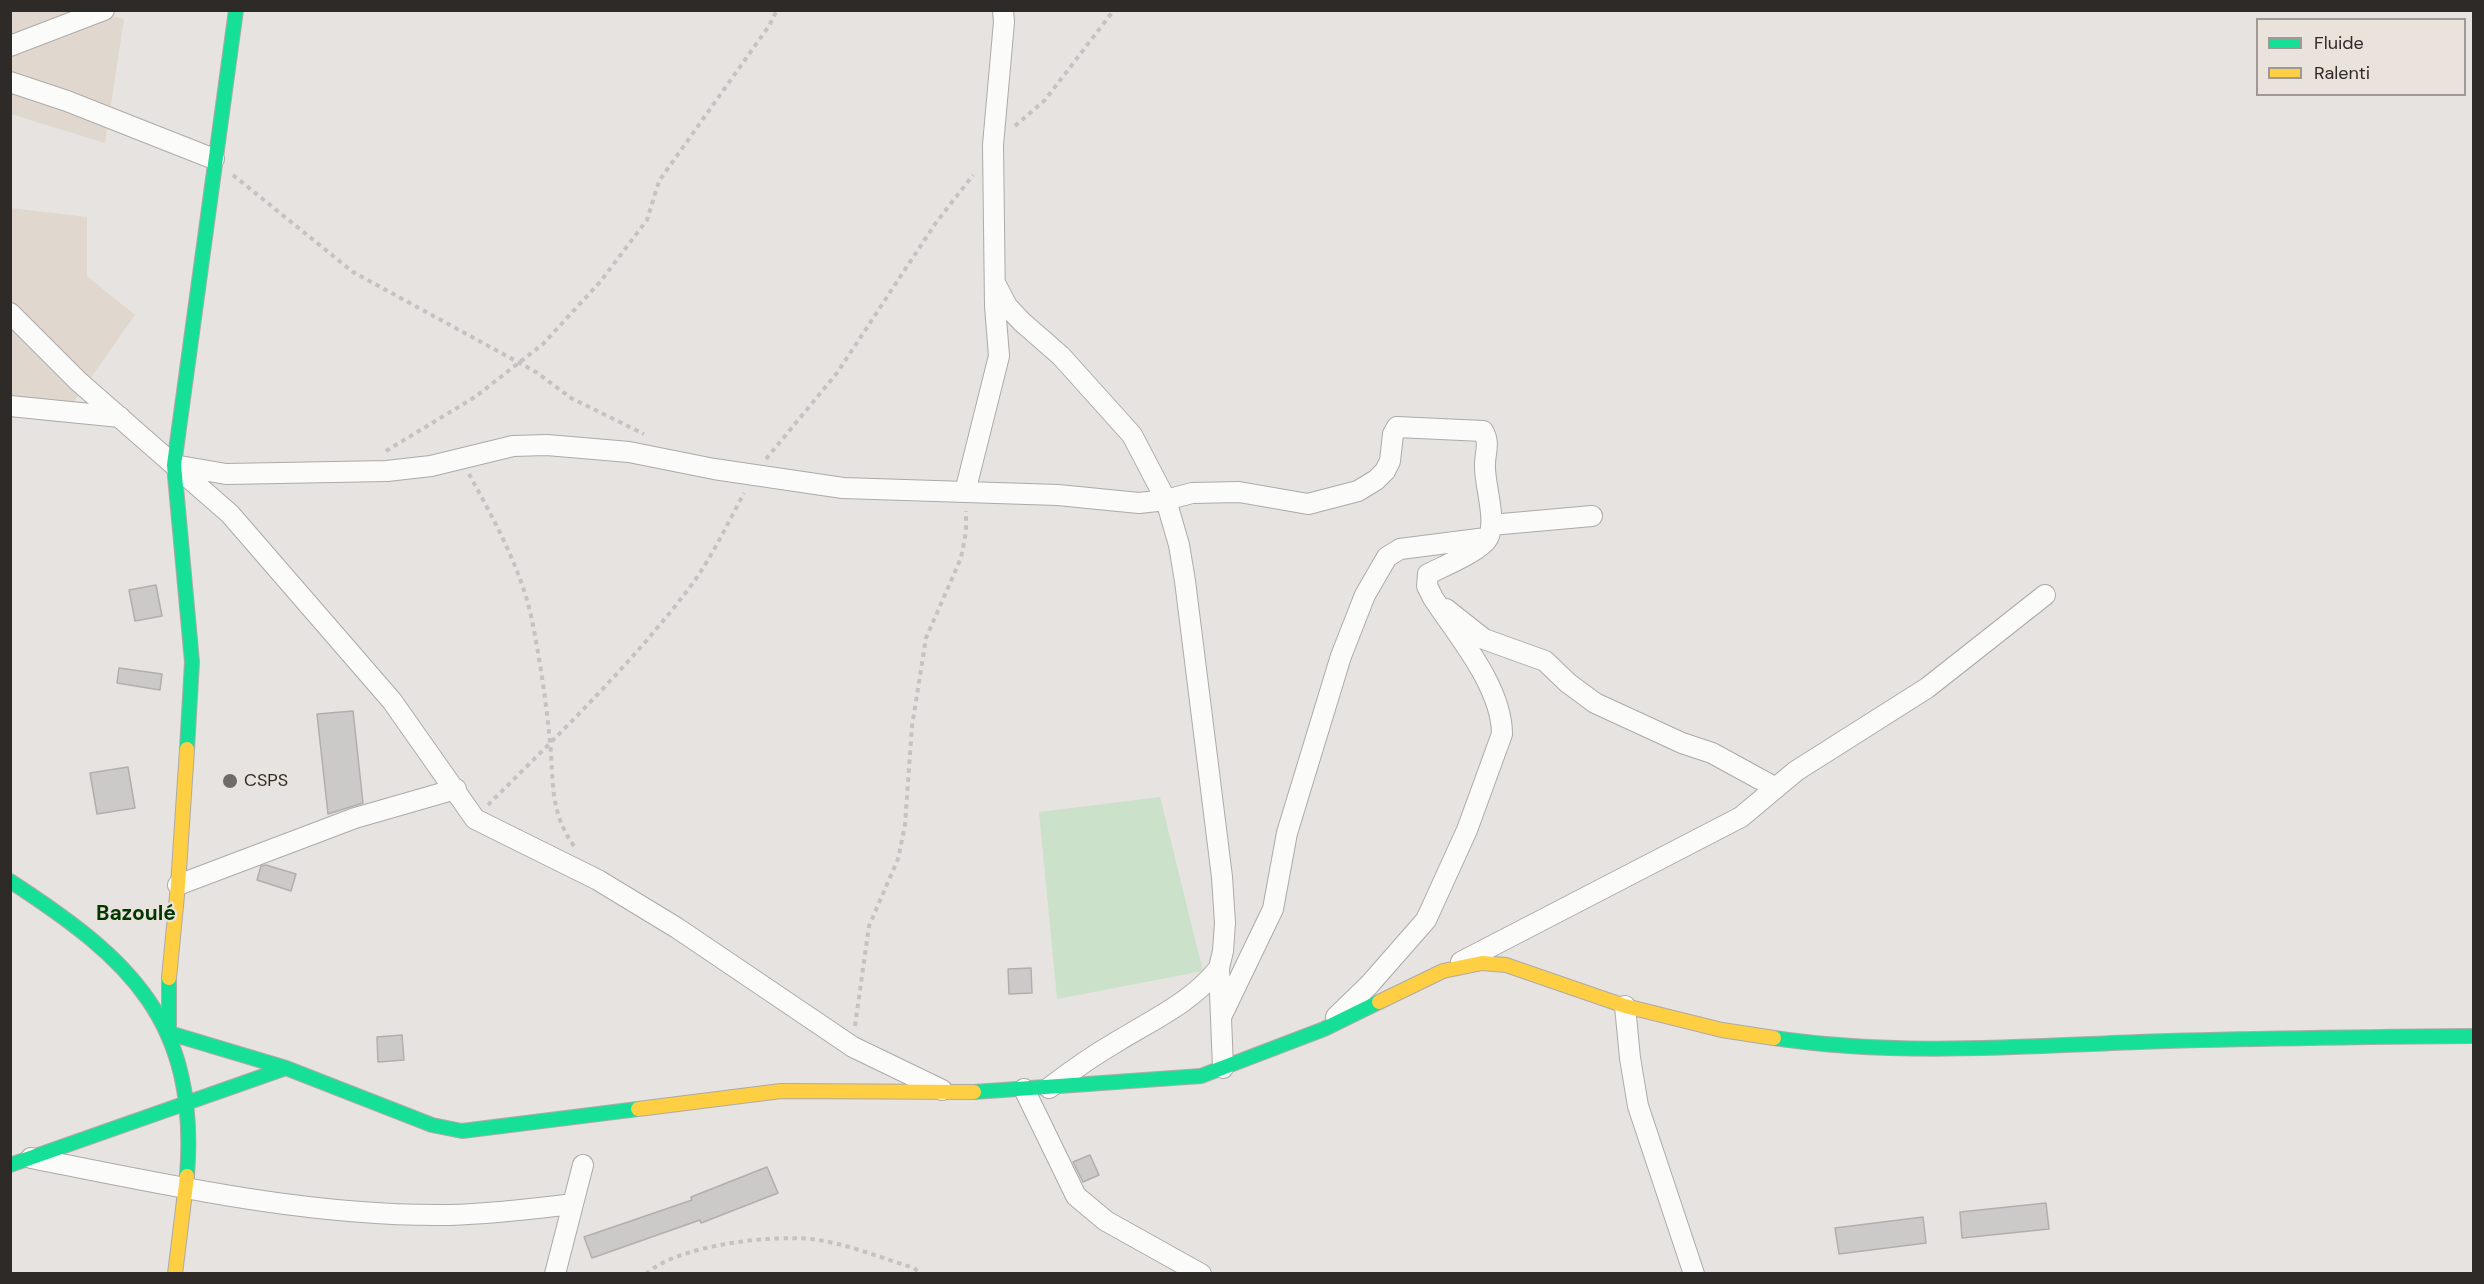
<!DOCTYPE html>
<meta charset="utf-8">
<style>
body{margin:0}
#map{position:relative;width:2484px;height:1284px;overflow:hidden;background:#e6e3e0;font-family:"DM Sans",sans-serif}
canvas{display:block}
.frame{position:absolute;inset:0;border:12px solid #2d2a27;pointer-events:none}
.legend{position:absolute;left:2256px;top:18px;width:210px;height:78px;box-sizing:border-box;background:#eae3dc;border:2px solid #9e9994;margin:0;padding:8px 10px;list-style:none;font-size:18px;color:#2d2a27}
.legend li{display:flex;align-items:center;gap:12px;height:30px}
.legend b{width:30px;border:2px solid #9e9994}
</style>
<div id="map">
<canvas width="2484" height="1284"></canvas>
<div class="frame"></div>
<ul class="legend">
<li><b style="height:8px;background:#16e098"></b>Fluide</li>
<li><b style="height:8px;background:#ffcf43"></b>Ralenti</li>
</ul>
</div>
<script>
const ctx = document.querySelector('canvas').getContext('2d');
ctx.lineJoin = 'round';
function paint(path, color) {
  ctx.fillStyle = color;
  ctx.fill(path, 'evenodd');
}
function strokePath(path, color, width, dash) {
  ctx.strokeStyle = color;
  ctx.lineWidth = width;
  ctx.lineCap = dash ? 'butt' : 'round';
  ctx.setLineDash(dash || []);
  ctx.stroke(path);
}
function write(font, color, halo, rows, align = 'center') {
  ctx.font = font + ' "DM Sans",sans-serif';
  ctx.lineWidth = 4.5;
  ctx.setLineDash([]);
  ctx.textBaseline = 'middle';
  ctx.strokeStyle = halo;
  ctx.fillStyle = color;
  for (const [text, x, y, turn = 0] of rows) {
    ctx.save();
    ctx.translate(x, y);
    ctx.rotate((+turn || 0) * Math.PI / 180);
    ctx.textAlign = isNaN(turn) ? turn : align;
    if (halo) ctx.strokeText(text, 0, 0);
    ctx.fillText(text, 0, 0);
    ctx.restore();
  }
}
paint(new Path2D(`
 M10,11H76L101,13L124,19L105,143L11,114Z
 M10,208L87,217V276L135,315L59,423L11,415Z`), '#e0d8cf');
paint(new Path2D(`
 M1160,797L1203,971L1057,999L1039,812Z`), '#cce1ca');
const building = new Path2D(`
 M156,585L162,616L135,621L129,590Z
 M119,668L162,674L160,690L117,683Z
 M353,711L363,803L328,814L317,714Z
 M128,767L135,808L97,814L90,773Z
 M266,865L296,874L291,891L257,880L261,866Z
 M1031,968L1032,993L1009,994L1008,969Z
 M402,1035L404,1060L378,1062L377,1037Z
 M1090,1155L1099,1175L1083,1182L1073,1162Z
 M767,1167L778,1193L701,1223L700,1220L592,1258L584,1237L692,1200L691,1197Z
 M2046,1203L2049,1229L1962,1238L1960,1212Z
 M1923,1217L1926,1243L1839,1254L1835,1228Z`);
paint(building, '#cccac8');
strokePath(building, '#b1aeac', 1.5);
const street = new Path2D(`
 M10,46L104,10
 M10,82L67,101L214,159
 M995,283L1007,306L1022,322L1061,356L1132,435L1166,500L1179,545L1185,581L1222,877L1225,923L1223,951L1219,968L1223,1068
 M10,313L78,381L230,514L392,701L475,819L598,880L677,928L853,1047L942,1090
 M10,406L120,417
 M174,465L226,474L387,471L431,466L513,446L547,445L629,452L714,469L843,488L1058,495L1139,503L1166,500L1192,493L1239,492L1308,504L1358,491L1376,480L1385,471L1390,461L1393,434L1397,427L1483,431C1491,444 1484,454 1485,468C1485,486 1497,521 1488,538C1481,551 1442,567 1428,574L1427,586L1433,598C1458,636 1502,687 1502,734L1467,830L1426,920L1369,985L1336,1017
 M965,492L999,356L995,306L993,145L1004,22L1003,10
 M1491,525L1592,516
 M1446,609L1484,639L1545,661L1568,683L1595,703L1682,743L1712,753L1776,788
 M178,885L355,818L456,789
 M1461,962L1741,817L1796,771L1927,688L2045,595
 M1625,1006L1630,1058L1638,1106L1694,1274
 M1222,1015L1273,909L1287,833L1341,656L1365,595L1387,557L1400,549L1486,538
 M1049,1088C1071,1071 1094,1055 1118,1041C1154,1019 1192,1002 1219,968
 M1024,1089L1076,1196L1106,1221L1201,1274
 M31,1158C168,1185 309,1217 450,1215C492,1214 532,1209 573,1204
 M555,1274L583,1165`);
const fast = new Path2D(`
 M187,749L192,662L174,465L236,10
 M10,881C130,959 199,1021 187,1176
 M169,978V1033L286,1068L432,1125L462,1131L638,1109
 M1774,1038C1895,1056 2016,1047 2138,1042C2250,1038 2362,1037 2474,1036
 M974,1092L1201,1076L1324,1029L1379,1002
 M10,1165L286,1068`);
const slow = new Path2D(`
 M169,978L178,885L187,749
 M1379,1002L1443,971L1482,963L1506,965L1625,1006L1722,1030L1774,1038
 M638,1109L781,1091L974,1092
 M175,1274L187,1176`);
strokePath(street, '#adaaa8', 22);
strokePath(fast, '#adaaa8', 16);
strokePath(slow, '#adaaa8', 16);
strokePath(new Path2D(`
 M1015,126L1045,100L1114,10
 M233,175L353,272L536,372L571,398L644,434
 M386,451L475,397L543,344L600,282L647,220L659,181L769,26L777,10
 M766,459L837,373L935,224L973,175
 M469,474C494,520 521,568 532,620C540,660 546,701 550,742C554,782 549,811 574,846
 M488,805C556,737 628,668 687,591C710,561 726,527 744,493
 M855,1026L869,926L898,859L905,825L912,726L926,638L961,558L966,532V511
 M646,1274C678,1245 769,1235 811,1239C846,1243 881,1258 914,1268L921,1274`), '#c5c2c1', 4, [4.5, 4.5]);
strokePath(street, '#fbfbfa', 20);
strokePath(fast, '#16e098', 14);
strokePath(slow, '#ffcf43', 14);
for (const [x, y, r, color] of [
 [230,781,8,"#6e6b68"]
]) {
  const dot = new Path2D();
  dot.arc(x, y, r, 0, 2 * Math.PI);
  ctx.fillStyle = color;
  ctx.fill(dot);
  strokePath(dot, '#eae3dc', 2);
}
write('18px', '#2d2a27', '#eae3dc', [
 ["CSPS",244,781]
], 'left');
write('bold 21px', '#023600', '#eae3dc', [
 ["Bazoulé",136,914]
]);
</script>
